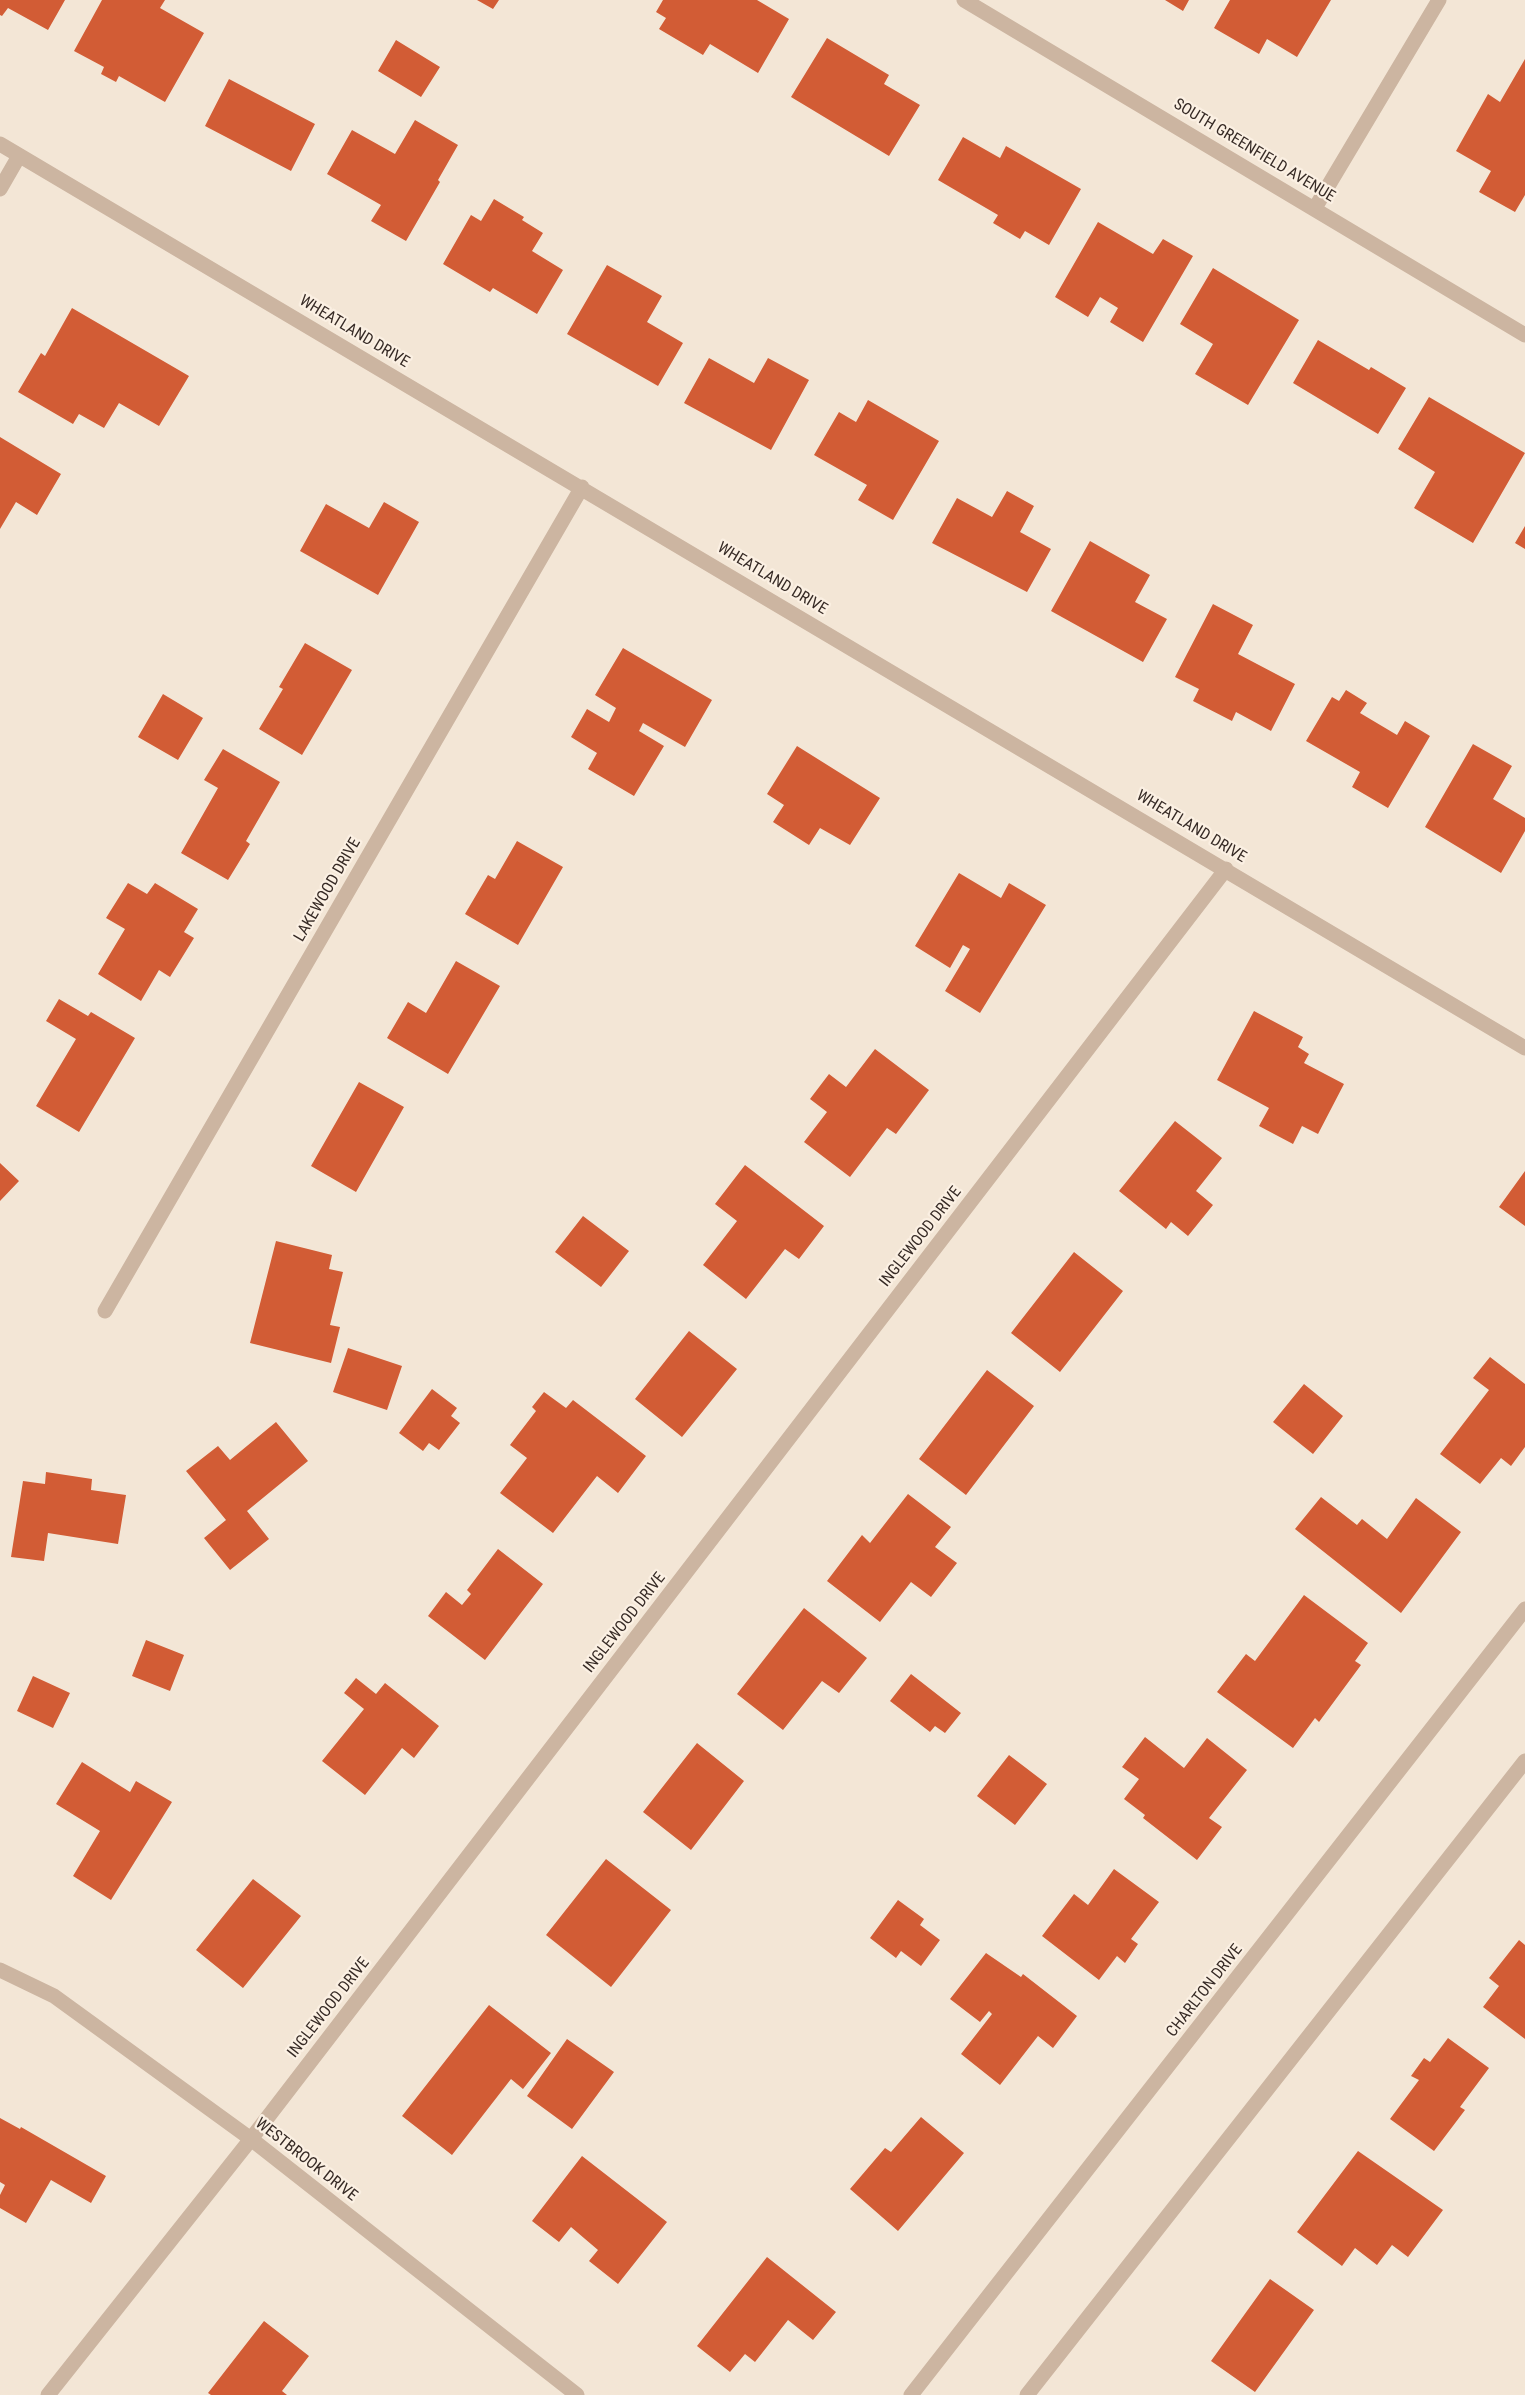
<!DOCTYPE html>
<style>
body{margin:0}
canvas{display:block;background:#f3e6d6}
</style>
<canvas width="1525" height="2395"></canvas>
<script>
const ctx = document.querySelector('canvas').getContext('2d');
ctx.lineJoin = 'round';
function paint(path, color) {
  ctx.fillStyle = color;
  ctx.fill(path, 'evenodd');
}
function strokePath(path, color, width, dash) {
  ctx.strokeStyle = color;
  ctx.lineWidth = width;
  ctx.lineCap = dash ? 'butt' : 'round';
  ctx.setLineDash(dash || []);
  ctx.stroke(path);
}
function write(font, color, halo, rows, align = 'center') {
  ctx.font = font + ' "Roboto Condensed",sans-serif';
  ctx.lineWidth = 4.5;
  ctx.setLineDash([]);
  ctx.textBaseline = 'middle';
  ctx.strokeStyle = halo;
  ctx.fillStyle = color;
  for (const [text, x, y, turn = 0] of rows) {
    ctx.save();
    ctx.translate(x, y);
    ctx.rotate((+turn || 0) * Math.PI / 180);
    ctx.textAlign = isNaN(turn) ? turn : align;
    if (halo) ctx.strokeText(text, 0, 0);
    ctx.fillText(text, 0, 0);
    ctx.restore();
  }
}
paint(new Path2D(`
 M0,0H65L48,30L8,8L2,16L0,15Z
 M102,0H165L160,8L204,33L165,102L119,76L116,82L101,74L104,67L74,51Z
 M477,0H499L493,9Z
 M663,0H757L789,19L758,73L710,44L703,55L659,29L666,18L656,12Z
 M1165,0H1189L1183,11Z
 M1230,0H1331L1297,57L1267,39L1259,54L1214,28Z
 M827,38L889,75L884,84L920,105L889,156L791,97Z
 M396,40L440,67L421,97L378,71Z
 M1525,59V195L1515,212L1479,192L1491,171L1456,151L1488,94L1500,102Z
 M229,79L315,124L291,171L205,126Z
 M415,120L458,145L438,180L440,182L406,241L371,221L381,205L327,174L352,130L395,154Z
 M963,137L1000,158L1006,146L1081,189L1049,245L1025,231L1020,239L993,223L998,215L938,180Z
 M494,199L524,217L522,220L543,233L532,251L563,270L537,314L493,288L490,292L443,264L471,215L481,221Z
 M1098,222L1153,254L1163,239L1193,256L1143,342L1110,322L1118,308L1100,297L1088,317L1055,297Z
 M607,265L662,296L647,322L683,343L658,386L567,334Z
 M1213,268L1299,320L1248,405L1195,374L1213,344L1180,324Z
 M72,308L189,376L159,426L119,403L104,428L79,414L73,424L18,392L41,353L45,356Z
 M1318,340L1369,370L1371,367L1406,388L1378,434L1293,383Z
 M709,358L754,383L768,358L809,380L771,450L684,403Z
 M1429,397L1525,453L1473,543L1414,508L1435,472L1398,449Z
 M868,400L939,441L893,520L858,500L867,485L814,455L839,412L856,422Z
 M0,437L61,474L37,515L16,502L0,529Z
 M1007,491L1034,506L1020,532L1051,549L1027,592L932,543L957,498L992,517Z
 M384,502L419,522L378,595L300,551L326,504L369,528Z
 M1525,526V549L1515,543Z
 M1090,541L1150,575L1135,602L1167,619L1143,662L1051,611Z
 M1213,604L1253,625L1238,654L1295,684L1271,731L1236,712L1232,721L1193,701L1199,689L1175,677Z
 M305,643L352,670L302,755L259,729L283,689L279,687Z
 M623,648L712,700L685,747L643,723L639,731L664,746L634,796L588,769L597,753L571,737L587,709L609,722L616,708L595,695Z
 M1346,690L1367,703L1360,713L1397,735L1405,721L1430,736L1388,808L1352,787L1360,772L1306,741L1332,697L1339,701Z
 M163,694L203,718L178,760L138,737Z
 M1473,744L1512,766L1493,799L1525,818V831L1501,873L1425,827Z
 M797,746L880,798L850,845L820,828L809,845L773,822L784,805L767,794Z
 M223,749L280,782L246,841L250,844L228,880L181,853L218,788L204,780Z
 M517,841L563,867L518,945L465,914L488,875L495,879Z
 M959,873L1001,898L1009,883L1046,905L980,1013L945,991L970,949L963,945L950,968L915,946Z
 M128,883L147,894L155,883L198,909L184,932L194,938L170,977L159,970L141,1001L98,974L125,929L106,918Z
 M456,961L500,986L448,1074L387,1038L408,1002L426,1013Z
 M59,999L88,1016L91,1012L135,1038L79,1132L36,1106L76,1039L46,1021Z
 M1254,1011L1303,1037L1298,1047L1309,1054L1304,1063L1344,1084L1318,1134L1302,1126L1293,1144L1259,1126L1269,1108L1217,1080Z
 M875,1049L929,1090L896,1134L887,1128L850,1177L804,1142L827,1112L810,1099L829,1074L846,1087Z
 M359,1082L404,1107L356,1192L311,1166Z
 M1175,1121L1222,1158L1196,1191L1213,1205L1188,1236L1171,1222L1166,1229L1119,1191Z
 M0,1163L19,1181L0,1201Z
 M745,1165L824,1226L799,1259L785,1249L746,1299L703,1265L737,1221L715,1204Z
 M1525,1171V1226L1499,1207Z
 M583,1216L629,1251L601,1287L555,1252Z
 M276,1241L332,1255L329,1269L343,1272L330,1325L340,1327L331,1363L250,1343Z
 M1074,1252L1123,1291L1060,1372L1011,1333Z
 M689,1331L737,1369L682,1437L635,1399Z
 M348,1348L402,1366L387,1410L333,1392Z
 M1490,1357L1525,1384V1447L1511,1466L1501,1458L1480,1484L1440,1454L1489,1390L1473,1378Z
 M987,1370L1034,1406L966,1495L919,1459Z
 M1304,1384L1343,1416L1313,1454L1273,1422Z
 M432,1389L457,1408L451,1416L460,1423L439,1450L429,1443L423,1451L399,1433Z
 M544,1392L566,1408L573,1400L646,1456L618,1493L597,1476L553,1533L500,1493L527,1458L510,1445L536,1411L532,1407Z
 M276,1422L308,1461L247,1511L269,1539L230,1570L204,1538L226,1520L186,1471L218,1446L230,1460Z
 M46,1472L92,1479L91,1490L126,1495L118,1544L48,1533L44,1561L11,1557L23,1481L45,1484Z
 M908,1494L951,1527L935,1547L957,1563L931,1597L911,1582L880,1622L827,1581L862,1535L870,1543Z
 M1321,1497L1357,1525L1362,1519L1387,1539L1416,1498L1461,1532L1401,1613L1295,1529Z
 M498,1549L543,1584L485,1660L428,1616L446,1592L462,1605L471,1594L467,1590Z
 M1304,1595L1368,1643L1355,1661L1361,1665L1319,1722L1315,1718L1293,1748L1217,1692L1246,1654L1255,1661Z
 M804,1608L867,1658L839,1693L822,1681L783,1730L737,1694Z
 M146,1640L184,1655L170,1691L132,1676Z
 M911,1674L961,1713L945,1733L935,1726L930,1732L890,1701Z
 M33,1676L70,1693L53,1728L17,1711Z
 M356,1678L376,1694L385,1683L439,1726L414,1758L402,1748L365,1795L322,1761L364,1709L344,1693Z
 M1145,1737L1184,1768L1207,1738L1247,1770L1209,1818L1222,1827L1197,1860L1143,1818L1145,1815L1124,1799L1139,1779L1122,1767Z
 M697,1743L744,1781L691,1850L643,1812Z
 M1009,1755L1047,1784L1015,1825L977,1796Z
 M82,1762L130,1792L136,1781L172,1802L111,1900L73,1876L100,1831L56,1804Z
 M606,1859L671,1910L611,1987L546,1935Z
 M1114,1869L1159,1902L1131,1939L1138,1944L1125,1963L1117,1956L1099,1980L1042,1936L1074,1894L1088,1905Z
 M253,1879L301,1916L243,1988L196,1950Z
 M898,1900L924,1919L920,1925L940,1940L921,1966L901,1951L896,1958L870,1938Z
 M1519,1940L1525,1945V2039L1483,2007L1499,1986L1489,1978Z
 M986,1953L1021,1977L1023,1974L1077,2016L1053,2048L1038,2036L1000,2085L961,2054L992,2014L989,2011L980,2022L950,1999Z
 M489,2005L551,2053L523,2089L511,2079L452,2155L402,2116Z
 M1448,2038L1489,2068L1460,2107L1465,2110L1434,2151L1390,2119L1419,2080L1411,2076L1424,2058L1430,2062Z
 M567,2039L614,2072L572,2129L527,2096Z
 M921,2117L964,2153L898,2231L850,2189L885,2148L891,2152Z
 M0,2118L20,2129L21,2127L106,2176L91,2203L51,2180L26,2223L0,2208V2195L5,2185L0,2182Z
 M1358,2151L1443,2210L1408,2257L1392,2245L1377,2265L1355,2248L1342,2266L1297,2232Z
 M582,2156L667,2222L618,2284L589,2261L598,2250L571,2227L559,2242L532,2221Z
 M767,2257L836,2312L813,2340L788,2320L755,2362L745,2354L730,2372L697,2346Z
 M1270,2279L1314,2310L1255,2392L1211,2361Z
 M264,2321L309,2356L282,2391L287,2395H211L208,2393Z`), '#d25c35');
strokePath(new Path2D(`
 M964,0L1525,335
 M0,144L1525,1048
 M0,189L19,156
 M1315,208L1439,0
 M105,1311L582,487
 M0,1970L54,1996L251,2139L577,2395
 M48,2395L251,2139L1226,869
 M911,2395L1525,1609
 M1027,2395L1525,1761`), '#ccb5a1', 15);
write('16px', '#362a25', '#fbf0e3', [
 ["SOUTH GREENFIELD AVENUE",1254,151,31],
 ["WHEATLAND DRIVE",354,332,31],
 ["WHEATLAND DRIVE",772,579,31],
 ["WHEATLAND DRIVE",1191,827,31],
 ["LAKEWOOD DRIVE",328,890,-60],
 ["INGLEWOOD DRIVE",921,1237,-52],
 ["INGLEWOOD DRIVE",625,1623,-52],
 ["CHARLTON DRIVE",1205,1991,-52],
 ["INGLEWOOD DRIVE",329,2008,-52],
 ["WESTBROOK DRIVE",306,2160,38]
]);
</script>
